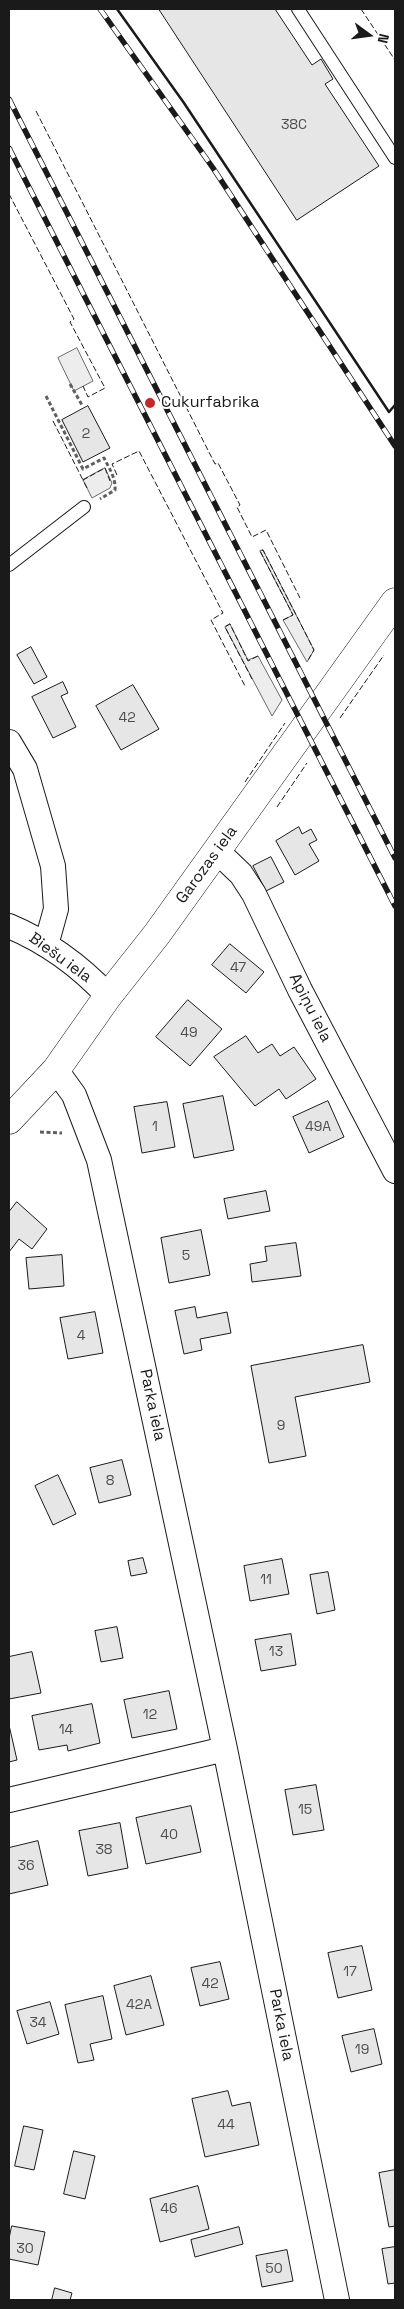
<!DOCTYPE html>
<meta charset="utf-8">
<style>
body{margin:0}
#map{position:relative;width:404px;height:2309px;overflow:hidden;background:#fff;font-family:"Space Grotesk",sans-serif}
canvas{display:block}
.frame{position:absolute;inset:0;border:10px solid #1a1a1a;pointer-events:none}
.north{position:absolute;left:344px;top:10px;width:50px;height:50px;-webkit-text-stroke:4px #fff;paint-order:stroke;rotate:104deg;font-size:14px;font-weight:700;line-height:20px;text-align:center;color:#1a1a1a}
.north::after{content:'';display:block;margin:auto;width:18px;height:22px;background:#1a1a1a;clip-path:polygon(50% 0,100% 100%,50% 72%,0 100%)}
</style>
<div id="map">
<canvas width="404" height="2309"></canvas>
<div class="frame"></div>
<div class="north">N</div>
</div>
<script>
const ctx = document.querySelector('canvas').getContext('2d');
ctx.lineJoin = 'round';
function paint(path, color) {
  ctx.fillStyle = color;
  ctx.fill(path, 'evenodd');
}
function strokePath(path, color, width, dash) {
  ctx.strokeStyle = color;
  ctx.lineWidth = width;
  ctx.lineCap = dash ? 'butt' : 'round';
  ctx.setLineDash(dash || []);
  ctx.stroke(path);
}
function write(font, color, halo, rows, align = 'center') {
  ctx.font = font + ' "Space Grotesk",sans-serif';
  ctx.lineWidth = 4;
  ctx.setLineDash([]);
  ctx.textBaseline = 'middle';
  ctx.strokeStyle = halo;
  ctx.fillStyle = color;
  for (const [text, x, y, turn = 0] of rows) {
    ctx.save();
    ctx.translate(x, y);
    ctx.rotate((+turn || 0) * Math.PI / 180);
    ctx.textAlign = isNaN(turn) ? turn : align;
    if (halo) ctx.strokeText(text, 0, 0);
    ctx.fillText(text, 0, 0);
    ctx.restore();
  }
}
const built = new Path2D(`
 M77,348L93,381L74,391L58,358Z
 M105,468L112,483L110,488L92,498L83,480Z
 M263,550L314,650L307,662L283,620L293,615L260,551Z
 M230,624L248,660L258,656L282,700L272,716L225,627Z`);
paint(built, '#ededed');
strokePath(built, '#6a6a6a', 1);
const building = new Path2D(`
 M159,9H275L312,65L321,59L333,79L325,84L379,166L297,220Z
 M88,406L110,448L83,462L62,420Z
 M31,647L47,677L34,684L17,655Z
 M63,682L68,693L61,696L76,727L53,738L32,697Z
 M133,685L159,729L121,750L96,706Z
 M299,827L302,834L311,829L317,840L309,844L319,861L295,875L276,841Z
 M271,857L284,882L266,891L253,866Z
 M230,944L264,972L246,993L212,965Z
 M188,1000L222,1029L190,1066L156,1037Z
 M246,1036L258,1053L272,1044L280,1056L294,1047L316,1079L286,1099L279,1089L255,1106L214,1057Z
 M223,1096L234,1150L194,1158L183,1104Z
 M328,1101L344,1137L309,1153L293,1117Z
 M167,1102L175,1147L142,1153L134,1107Z
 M266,1191L270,1211L228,1219L224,1199Z
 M17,1202L47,1229L32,1249L19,1239L9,1252V1212Z
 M201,1230L210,1275L169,1283L161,1238Z
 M296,1243L301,1276L252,1282L250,1264L267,1261L265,1247Z
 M62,1255L64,1286L29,1289L26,1258Z
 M195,1307L197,1318L227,1312L231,1333L200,1339L202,1350L184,1354L175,1311Z
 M95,1312L103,1353L68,1359L60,1318Z
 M363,1345L370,1382L295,1397L306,1456L269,1463L251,1366Z
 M122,1460L131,1495L99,1503L90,1468Z
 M58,1475L76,1514L53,1525L35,1486Z
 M143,1558L147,1573L131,1576L128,1561Z
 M282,1559L289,1594L250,1601L244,1566Z
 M328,1572L335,1610L317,1614L310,1575Z
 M117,1627L123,1658L101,1662L95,1631Z
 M291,1634L296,1665L261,1671L255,1640Z
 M32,1652L41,1693L9,1699V1657Z
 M169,1691L177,1729L132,1738L124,1700Z
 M92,1704L100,1743L68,1751L67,1745L39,1750L32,1716Z
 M9,1725L17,1760L9,1762Z
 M316,1785L324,1830L293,1835L285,1790Z
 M191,1806L201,1852L146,1864L136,1818Z
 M120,1823L128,1868L88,1876L79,1831Z
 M38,1841L48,1885L9,1894V1848Z
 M362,1946L372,1990L338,1998L328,1953Z
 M220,1962L229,1999L200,2006L191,1968Z
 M151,1976L164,2025L126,2035L114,1986Z
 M103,1996L112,2039L90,2044L94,2060L78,2063L65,2005Z
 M50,2002L59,2034L27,2044L17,2011Z
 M374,2029L382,2064L351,2072L342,2036Z
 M228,2091L232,2106L250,2102L259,2145L205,2157L192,2099Z
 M24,2126L43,2130L34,2170L15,2166Z
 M74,2151L95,2156L85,2199L64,2194Z
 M395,2170V2226L389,2227L379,2173Z
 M198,2186L209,2229L160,2242L150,2199Z
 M12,2226L45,2232L38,2265L9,2259V2239Z
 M239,2227L243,2244L195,2257L191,2240Z
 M395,2247V2283L388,2284L382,2249Z
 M287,2250L293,2281L262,2287L256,2256Z
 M55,2288L72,2293L70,2300H52Z`);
paint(building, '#e6e6e6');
strokePath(building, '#1a1a1a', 1);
const service = new Path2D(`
 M298,9L395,158
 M9,565L84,507`);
const minor = new Path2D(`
 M9,742L25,769L53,866L56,909L46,945
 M217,851L241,874L254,894L300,990L395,1171
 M9,926C47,942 80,966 108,996
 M56,1070L74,1095L99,1160L225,1749L337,2300
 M9,1800L225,1749`);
const secondary = new Path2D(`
 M9,1120L56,1070L108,996L157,934L395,602`);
strokePath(service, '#1a1a1a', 14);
strokePath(minor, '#1a1a1a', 26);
strokePath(secondary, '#1a1a1a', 29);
strokePath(new Path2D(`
 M70,384L82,405
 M46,396L83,469L104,458C109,468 116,478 115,490L100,499
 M40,1132L62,1133`), '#5f5f5f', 3, [4, 2.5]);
strokePath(service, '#fff', 12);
strokePath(minor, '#fff', 24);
strokePath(secondary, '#fff', 28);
const rail = new Path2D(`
 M100,9L213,168L395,446
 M9,99L395,858
 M9,148L395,906`);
strokePath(rail, '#1a1a1a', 5.5);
strokePath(rail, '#fff', 4, [11]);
strokePath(new Path2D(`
 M361,9L395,60
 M36,111L215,464L218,463L240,505L237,507L252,537L266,530L300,598
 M9,194L74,319L70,322L105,388L88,397L83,386
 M53,421L83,480
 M117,475L112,464L139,451L223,613L211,620L245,686
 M87,488L83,480L105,468L110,481
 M283,620L293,615L260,551L263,550L314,650L307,662
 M252,679L225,627L230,624L248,661L258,656
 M340,718L384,655
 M245,782L285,723
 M277,807L307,763`), '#1a1a1a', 1, [6, 2.5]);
strokePath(new Path2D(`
 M117,9L184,103L389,412L395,405`), '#1a1a1a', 2.5);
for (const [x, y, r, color] of [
 [150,403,6,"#c62828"]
]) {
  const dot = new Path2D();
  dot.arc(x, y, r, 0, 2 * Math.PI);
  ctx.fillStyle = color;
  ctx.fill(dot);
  strokePath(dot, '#fff', 2);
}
write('14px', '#4d4d4d', null, [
 ["38C",294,125],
 ["2",86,434],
 ["42",127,718],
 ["47",238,968],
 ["49",189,1033],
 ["1",155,1127],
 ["49A",318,1127],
 ["5",186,1256],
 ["4",81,1336],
 ["9",281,1426],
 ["8",110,1481],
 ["11",266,1580],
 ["13",276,1652],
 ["12",150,1715],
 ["14",66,1730],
 ["15",305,1810],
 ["40",169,1835],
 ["38",104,1850],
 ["36",26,1866],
 ["17",350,1972],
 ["42",210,1984],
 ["42A",139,2005],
 ["34",38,2023],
 ["19",362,2050],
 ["44",226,2125],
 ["46",169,2209],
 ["30",25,2249],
 ["50",274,2269]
]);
write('16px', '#1a1a1a', '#fff', [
 ["Cukurfabrika",161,403]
], 'left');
write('16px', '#1a1a1a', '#fff', [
 ["Garozas iela",207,865,-54],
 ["Biešu iela",60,958,36],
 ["Apiņu iela",310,1008,63],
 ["Parka iela",152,1405,78],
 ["Parka iela",281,2025,79]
]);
</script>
